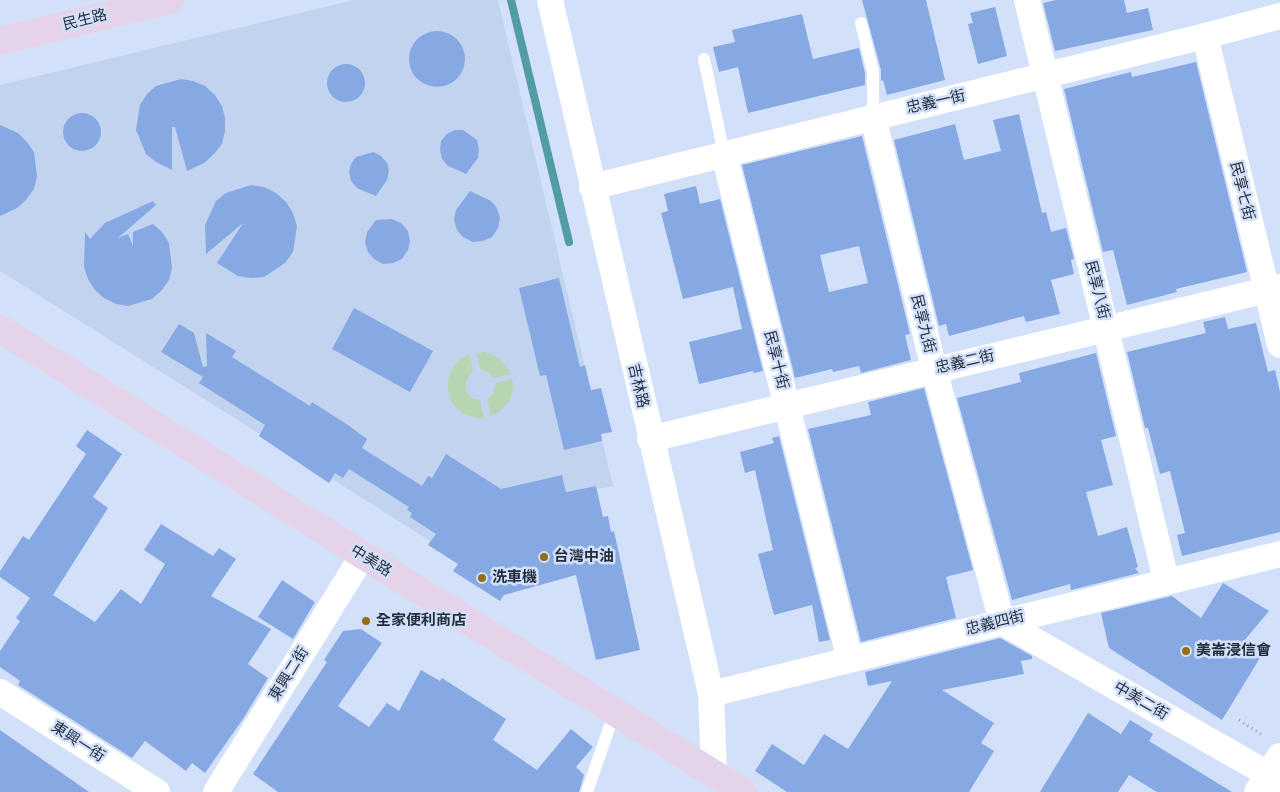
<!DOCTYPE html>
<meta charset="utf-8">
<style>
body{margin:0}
canvas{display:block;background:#d2e1f9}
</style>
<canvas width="1280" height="792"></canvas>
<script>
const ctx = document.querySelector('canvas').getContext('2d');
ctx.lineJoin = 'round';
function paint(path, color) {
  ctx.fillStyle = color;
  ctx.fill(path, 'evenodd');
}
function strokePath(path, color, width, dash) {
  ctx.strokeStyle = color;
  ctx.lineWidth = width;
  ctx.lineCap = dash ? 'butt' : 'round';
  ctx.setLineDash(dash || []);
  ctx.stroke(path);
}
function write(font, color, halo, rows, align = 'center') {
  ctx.font = font + ' Cabin,"Noto Sans TC",sans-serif';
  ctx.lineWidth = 5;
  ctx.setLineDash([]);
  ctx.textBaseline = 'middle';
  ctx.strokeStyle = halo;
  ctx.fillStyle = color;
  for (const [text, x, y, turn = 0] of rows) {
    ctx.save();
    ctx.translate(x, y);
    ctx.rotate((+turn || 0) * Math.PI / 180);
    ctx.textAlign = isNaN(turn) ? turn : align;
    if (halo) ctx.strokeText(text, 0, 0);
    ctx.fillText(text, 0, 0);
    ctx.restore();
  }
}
paint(new Path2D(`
 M354,0H498L613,486L597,489L596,486L566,492L562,475L508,487L428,545L430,541L332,479L329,483L301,465L304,462L279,445L277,448L259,436L260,434L0,271V85Z`), '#c2d3ef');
paint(new Path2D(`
 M484,352C497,356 505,361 511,374L494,378L487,371L481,370L476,353Z
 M469,354L473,371L466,381V391L473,399L480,400L484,418C445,420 434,371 469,354Z
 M512,379C517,395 505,410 491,416L487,399L493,394L496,383Z`), '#b6d5b0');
strokePath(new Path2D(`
 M511,0L569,242`), '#529ca5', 8);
paint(new Path2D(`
 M862,0H926L945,80L887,95L883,80L881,81V70Z
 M1056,0H1124L1127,13L1148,8L1153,30L1055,51L1043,3Z
 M995,7L1007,56L978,64L968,24L973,23L970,13Z
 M802,14L813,59L859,48L865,73V85L748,113L738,67L719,72L713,47L735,42L732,30Z
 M409 59a28 28 0 1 1 56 0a28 28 0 1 1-56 0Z
 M1196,62L1247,272L1176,289L1177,292L1127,305L1113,250L1103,252L1064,89L1131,72L1132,77Z
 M327 83a19 19 0 1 1 38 0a19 19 0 1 1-38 0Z
 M181,79L193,81L205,86L215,95L222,106L225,118V131L222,144L214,154L204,163L187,171L175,127H172V170L156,162L146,154L136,130L140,105L147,94L156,86Z
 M63 132a19 19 0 1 1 38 0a19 19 0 1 1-38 0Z
 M1019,114L1042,213L1046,212L1051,232L1066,228L1074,259L1071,260L1074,274L1051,280L1060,314L1026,322L1024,316L949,336L946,324L939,326L894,140L955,124L964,160L1001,151L993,120Z
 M0,125L18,133L27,142L34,152L37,177L34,189L26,200L17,208L0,216Z
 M455,130H463L477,140L479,149L478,158L466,174L448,166L442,159L440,150L441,141L447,134Z
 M862,136L910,334L905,335L911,360L861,373L859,366L833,372L832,369L795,378L742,165ZM859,246L868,283L829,292L820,255Z
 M373,152L381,156L387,163L389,171L387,180L376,196L357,188L351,181L349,172L351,164L356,157Z
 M251,185L264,187L276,193L286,202L293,213L297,226L293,252L285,263L264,277L251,278L238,276L217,263L243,223L206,254L205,225L216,201L226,193Z
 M696,186L700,204L720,199L763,371L754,373L753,371L699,384L689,342L742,329L733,287L683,299L661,213L668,211L664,194Z
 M470,191L491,201L497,208L500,218L498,228L492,237L483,241L473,242L463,237L457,230L454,220L456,210Z
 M153,201L156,205L118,238L128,234L133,246V232L153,224L162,232L169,243L172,268L169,280L162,290L152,299L128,306L116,304L104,298L95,290L88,279L84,267L85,232L90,239L105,223Z
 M392,219L401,223L408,231L410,241L408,250L402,259L393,263L383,264L374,259L368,252L365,242L367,232L376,220Z
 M559,278L580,367L585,365L591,390L601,388L612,432L601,434L602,441L564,450L546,375L540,376L519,288Z
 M354,308L433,351L410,392L332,349Z
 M1225,317L1228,329L1256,323L1268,372L1275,370L1280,392V532L1182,556L1177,535L1185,533L1170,471L1160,474L1148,428H1145L1127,352L1206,333L1203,322Z
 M179,324L194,333L203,367L207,366L206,333L236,351L232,357L310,406L312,402L348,425L367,439L362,448L422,486L428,476L432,478L446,454L501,489L562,475L566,492L596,486L603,517L608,516L611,532L614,531L640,650L596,660L576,575L504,595L500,601L453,571L458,564L428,545L436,534L410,517L412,513L407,510L409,507L349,469L343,478L335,473L329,483L259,436L265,425L199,383L203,377L161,352Z
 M1096,353L1116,436L1101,440L1113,485L1086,492L1098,536L1127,527L1138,567L1135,568L1139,573L1071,590L1070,584L1012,600L957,398L1021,382L1019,373Z
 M924,388L973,570L946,577L956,618L861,642L808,429L871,415L868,402Z
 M87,430L122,454L93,497L108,508L53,595L95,622L121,589L141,604L165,564L144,550L161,524L213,556L219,548L236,559L211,596L271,629L248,664L268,678L243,719L205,773L192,763L186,771L145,741L132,758L18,685L20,681L0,667V651L20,621L16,618L30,598L0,577V571L23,536L29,540L86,454L76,446Z
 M779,436L830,640L819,642L812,605L774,615L758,554L773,550L755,470L745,473L740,452L774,443L772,438Z
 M282,580L315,602L293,639L258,617Z
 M1223,583L1269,611L1244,641L1263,653L1222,720L1109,648L1101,613L1172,596L1201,618Z
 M361,629L382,643L338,706L369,727L387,703L399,711L421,670L440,681L442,678L506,719L493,740L537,770L571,729L593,747L576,767L584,775L579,792H278L253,774L327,662L324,660L343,631Z
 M1000,638L1032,656V659L1021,661L1024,674L942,690L994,723L981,743L994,751L969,792H787L755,771L772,744L804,765L824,734L848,749L892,681L868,686L865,672Z
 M1088,713L1121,734L1130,720L1153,734L1149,741L1232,792H1157L1129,775L1118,792H1040Z
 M0,730L89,792H0Z`), '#86a9e4');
strokePath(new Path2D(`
 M1239,720L1261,734`), '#919eb3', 3, [1, 4]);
strokePath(new Path2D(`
 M861,23L873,72V117
 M704,59L724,154
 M587,792L615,711`), '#fff', 12);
strokePath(new Path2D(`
 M550,0L711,694L714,773
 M1027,0L1166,580
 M1205,36L1280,345
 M873,117L934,369L1002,622L1280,781
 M724,154L850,660
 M592,187L1205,36L1280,16
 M650,439L1280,287
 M0,692L157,792
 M711,694L1280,554
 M216,792L363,555
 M1257,792L1280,756`), '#fff', 26);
strokePath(new Path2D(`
 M0,41L170,0
 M0,329L743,792`), '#e5d4e9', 28);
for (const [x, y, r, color] of [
 [544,557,5,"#956d17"],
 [482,578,5,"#956d17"],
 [366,621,5,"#956d17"],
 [1186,651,5,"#956d17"]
]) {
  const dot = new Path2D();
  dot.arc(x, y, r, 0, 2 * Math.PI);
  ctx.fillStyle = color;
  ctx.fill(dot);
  strokePath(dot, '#d2e1f9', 2);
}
write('15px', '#252e3e', '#d2e1f9', [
 ["民生路",85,20,-14],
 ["忠義一街",936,102,-13],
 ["民享七街",1242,191,76],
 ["民享八街",1097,290,76],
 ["民享九街",923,324,76],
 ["民享十街",776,360,76],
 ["忠義二街",965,362,-13],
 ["吉林路",638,386,77],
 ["中美路",371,561,32],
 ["忠義四街",995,623,-14],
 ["東興二街",289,674,-58],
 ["中美二街",1141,701,30],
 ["東興一街",78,742,33]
]);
write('bold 15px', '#252e3e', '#d2e1f9', [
 ["台灣中油",554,557],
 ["洗車機",492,578],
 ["全家便利商店",376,621],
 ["美崙浸信會",1196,651]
], 'left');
</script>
